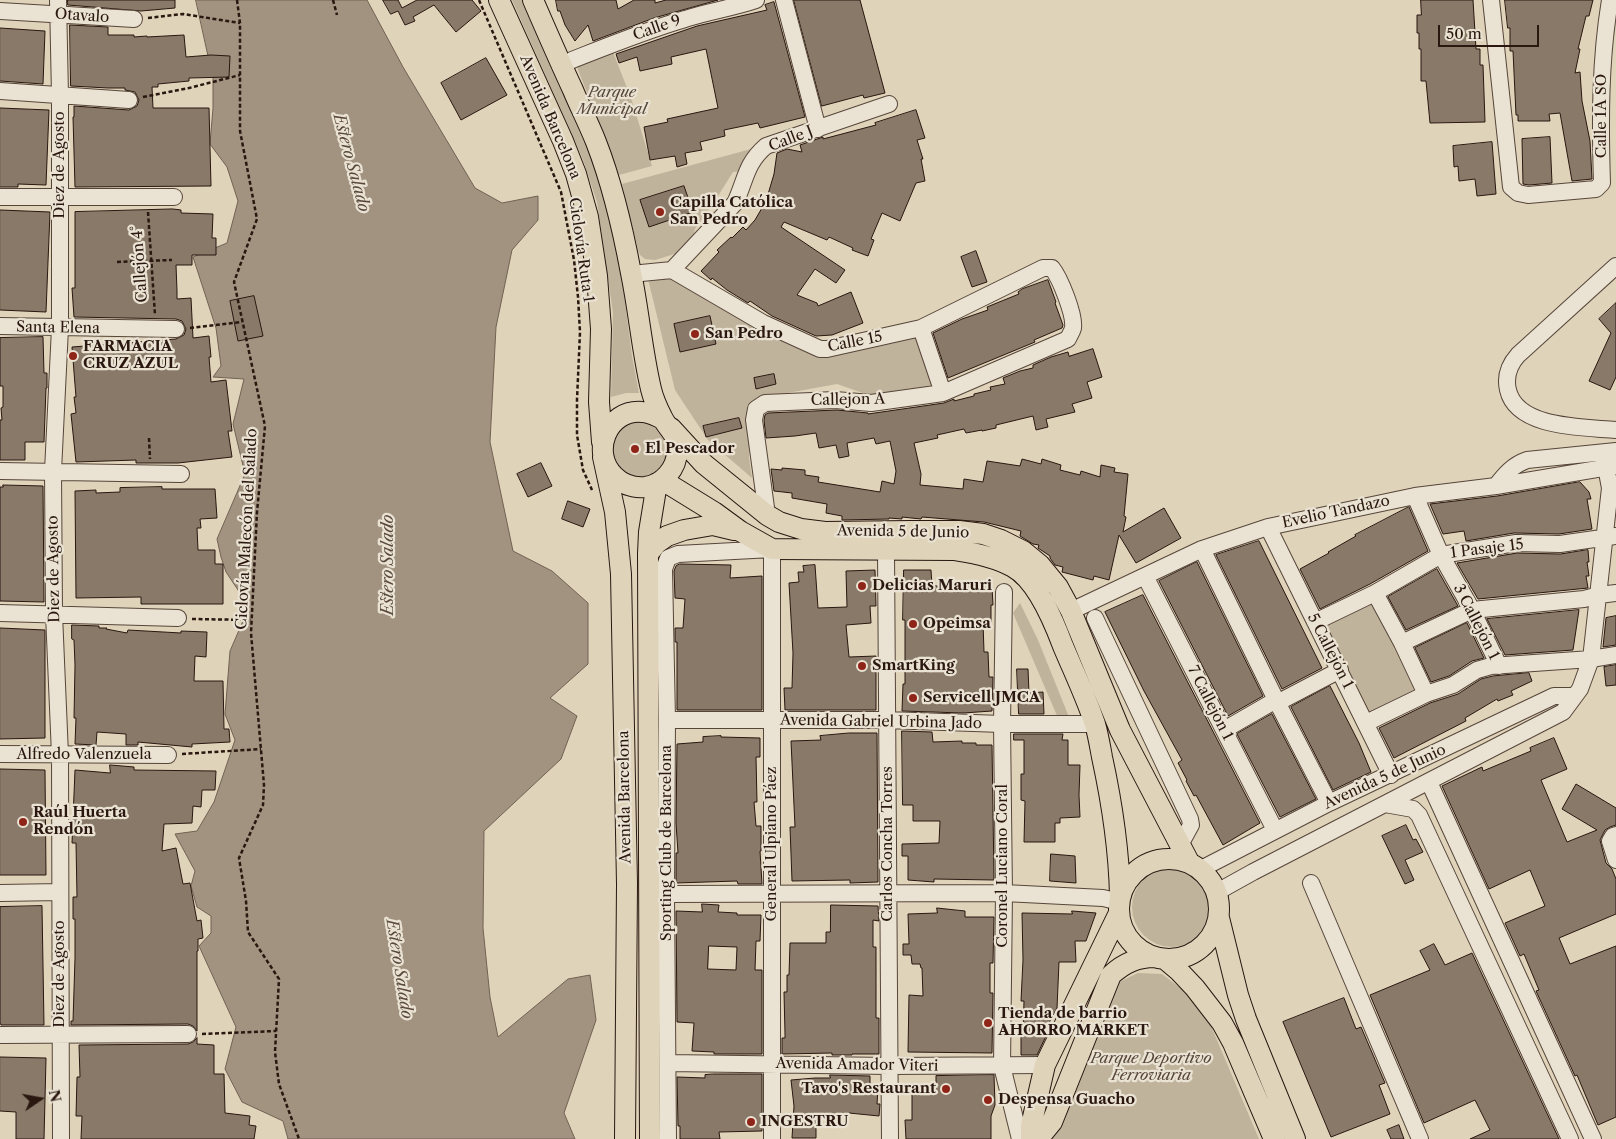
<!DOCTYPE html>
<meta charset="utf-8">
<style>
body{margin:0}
#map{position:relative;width:1616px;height:1139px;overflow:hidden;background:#dfd3b9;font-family:"Libre Caslon Text",serif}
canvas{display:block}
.north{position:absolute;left:15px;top:1074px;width:50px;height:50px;-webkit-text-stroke:4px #eae2d2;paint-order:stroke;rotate:78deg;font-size:14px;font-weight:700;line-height:20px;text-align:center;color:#291710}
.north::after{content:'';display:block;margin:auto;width:18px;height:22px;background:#291710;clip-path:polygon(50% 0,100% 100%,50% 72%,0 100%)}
.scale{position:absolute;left:1438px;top:25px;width:101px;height:22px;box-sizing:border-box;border:2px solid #291710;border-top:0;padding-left:6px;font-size:15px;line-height:18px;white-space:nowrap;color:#291710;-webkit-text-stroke:4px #eae2d2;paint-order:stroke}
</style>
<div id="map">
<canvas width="1616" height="1139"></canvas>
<div class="north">N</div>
<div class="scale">50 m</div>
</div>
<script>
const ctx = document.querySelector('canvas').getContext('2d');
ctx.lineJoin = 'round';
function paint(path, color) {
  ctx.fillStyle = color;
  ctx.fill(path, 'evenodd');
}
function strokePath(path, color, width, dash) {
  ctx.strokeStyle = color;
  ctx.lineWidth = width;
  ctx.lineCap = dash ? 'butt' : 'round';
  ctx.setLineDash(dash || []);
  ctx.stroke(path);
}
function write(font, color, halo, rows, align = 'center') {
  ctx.font = font + ' "Libre Caslon Text",serif';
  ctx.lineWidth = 4.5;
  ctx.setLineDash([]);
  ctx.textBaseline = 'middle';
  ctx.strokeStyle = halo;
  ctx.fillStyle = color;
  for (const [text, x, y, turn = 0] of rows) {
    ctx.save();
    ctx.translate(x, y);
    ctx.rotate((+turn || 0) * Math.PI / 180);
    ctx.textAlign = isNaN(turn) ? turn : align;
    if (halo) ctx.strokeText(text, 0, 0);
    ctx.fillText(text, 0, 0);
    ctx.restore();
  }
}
paint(new Path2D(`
 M512,0H528L586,128L617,239L632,356L639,393H626L611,397L613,313L597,202L583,160Z
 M611,47L631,98L652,166L619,175L575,62Z
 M751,149L743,171L733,172L713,204L695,229L693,239L681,252L655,260L645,259L640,255L638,250L622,184Z
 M672,278L830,356L920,334L934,387L874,397L837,384L760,398L749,408V458L752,478L708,440L675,390L648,279Z
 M612 449a28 28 0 1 1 56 0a28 28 0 1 1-56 0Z
 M1377,598L1422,689L1369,714L1325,624Z
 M1020,603L1038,640L1071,722L1058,718L1013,613Z
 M1132 907a40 40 0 1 1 80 0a40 40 0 1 1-80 0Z
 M1138,973L1162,974L1183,990L1205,1012L1259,1139H1037L1117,983Z`), '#c0b39c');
const water = new Path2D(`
 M196,0H367L403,67L475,188L502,203L538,196V220L512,250L496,327L490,442L513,551L552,571L588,603V664L550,698L577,716L561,759L484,831L483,928L490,997L498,1037L568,979L590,975L596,1020L564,1113L575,1139H288L283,1121L242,1102L225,1069L236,1027L199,946L211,933V916L197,907L191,886L195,871L175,834L197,831L214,802L235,740L225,714L230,651L246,614L240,593L226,572L221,557L217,539L245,474L233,424L244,379L213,377L221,366L216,328L193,257L227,243L238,201L227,167L210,144L213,108V79Z`);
paint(water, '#a19380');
strokePath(water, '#716153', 1);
const building = new Path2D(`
 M68,0H175V8L141,11L68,5Z
 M383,0H398L402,8L417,0H472L481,11L456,32L434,5L413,17L415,21L405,25L398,11L391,14Z
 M556,0H616L618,9L634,0H655V3L666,0H718L654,18L593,41L588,25L575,41L565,25L560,11H558Z
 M794,0H860L885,93L864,98L863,95L822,106Z
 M1421,0H1473L1476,49H1480V65H1483L1485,122L1430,123L1426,81H1421V49H1419V33H1417V15H1421Z
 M1505,0H1593L1589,16H1586L1578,49H1580L1575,73L1580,72L1582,101L1590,141L1592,179L1572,181L1560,113L1549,114L1550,121H1518V115H1516L1513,51H1510V28H1508Z
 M774,2L805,117L760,128L758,123L724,130L725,136L700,142L702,150L685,153L687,164L677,167L675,156L650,160L644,127L668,122L667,119L718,108L706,49L671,57L672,64L640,71L637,57L619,63L616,54L697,26L767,10L765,5Z
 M70,25L108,27V35H134V37L147,36V37L184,35L186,57L211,55L230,56L229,77L189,78V81L158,84V87H152L153,108H209L211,186L75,187L73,117H74V106L129,110L137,106L139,100L135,92L125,90V88H108L71,86Z
 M0,28L45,31L43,84L0,81Z
 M486,58L507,95L461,120L441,83Z
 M0,108L49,110L46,185L18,184V187H0Z
 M916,110L925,138L917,140L923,159H921L925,181L916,183L900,221L882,213L871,239L874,240L868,256L852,250L853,248L829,237L827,240L784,222L781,227L845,270L836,283L815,269L797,295L817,303L818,306L851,292L863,323L832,335L816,336L772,316L750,301L748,303L727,290L712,278L711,280L701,271L719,252L717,250L731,237L732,238L743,227L746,230L755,220L766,201L774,174L777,153L787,149L802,152L800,145L823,137V139L876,125L875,123Z
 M1550,137L1552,183L1529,185L1523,184L1522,139Z
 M1492,142L1496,194L1477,196L1475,179L1459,181L1458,166L1454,167L1453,146Z
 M684,186L693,212L649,227L640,200Z
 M173,209L181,210V213L213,214L212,238H216V255H192V265H176L177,291V299L191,298L193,338L209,336L211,357H209L211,382L226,380L232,431H228L232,457L178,463H136V460L76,462L71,414L76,413L74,397H76L72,347L176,339L184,335L186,329L182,321L176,319L74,317L72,288H75V212Z
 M0,210L50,212L46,312L0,310Z
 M976,251L987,282L972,287L961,257Z
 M1048,280L1056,302L1055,303L1063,325L1062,328L1034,340L1035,342L948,378L933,333L962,319L988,310L987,307L1019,294L1018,292L1022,289Z
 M254,296L263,336L238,341L230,301Z
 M1616,303V377L1610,390L1589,381L1611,333L1599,319Z
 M710,316L716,344L680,352L674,324Z
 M43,337L44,373H47V388H46L44,442H25V460H0V420H2L1,408L3,407V386H0V338Z
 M1093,349L1102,377L1087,382L1092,398L1072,404L1075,412L1046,419L1048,427L1036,430L1033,416L996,425V428L982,431V430L966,433L964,429L937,435L938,438L914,443L921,474L920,485L963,489L964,479L983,482L987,461L1020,466L1022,459L1041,464L1042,459L1061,465L1060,470L1080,475L1081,471L1100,477L1101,465L1115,468L1114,472L1128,474L1124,516L1126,517L1123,532L1164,508L1181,538L1136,563L1119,535L1109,580L1094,576L1093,580L1062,572L1063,567L1055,565L1050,558V556L1038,548L1039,545L1033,544L1020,536L1021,531L984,522L922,517L921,519L902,517V519L889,518V519L842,520V516L826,513L827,504L792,498V493L774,491L771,469L782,470V468L805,470V475L819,477L818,482L880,492L882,481L894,484L896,471L890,441L876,444L874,438L847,443L849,456L839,458L836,445L819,448L816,433L795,436L766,438L764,420L765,415L768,413L837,410L868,413V414L944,403L954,399V401L974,396V394L991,390L990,387L1005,384L1003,378L1020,371L1033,368V365L1051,357L1068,352L1069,356Z
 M774,374L776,384L756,389L754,378Z
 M739,418L742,428L706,437L703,426Z
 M541,463L552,486L528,497L517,474Z
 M1580,482L1589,492L1591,499H1587L1592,529L1559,534L1514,533L1466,541L1464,531L1443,534L1430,504L1497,496Z
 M3,485L43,486L44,602L0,601V487H3Z
 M162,487V489H215L217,518L200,519L201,528H197L198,550H215V564H223V604H141V597L76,598L75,491L96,490V493L120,492V488Z
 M568,501L590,509L583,527L562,519Z
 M1409,507L1428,551L1370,584L1320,609L1300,569L1329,553L1328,552L1356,536L1355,535Z
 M1259,541L1322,668L1282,689L1216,555Z
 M1588,550L1589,562H1587L1589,576H1586L1588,588L1478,599L1457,563L1517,553L1560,554Z
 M1197,562L1263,696L1228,716L1159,581Z
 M680,564L731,565L730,578L762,576V710H677V642H675V628H683L685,599L675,598L674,571L676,566Z
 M815,565L818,608L847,607L846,571L875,570L876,606H870L871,623L846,625L849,657L876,656V710H785L784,688H792L793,653L789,583L799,582L798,572H804L803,566Z
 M1437,569L1458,606L1406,630L1388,597Z
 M904,570H931L932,586H938V591H963V587L970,586V581H982V587H992L993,605H991V622H983L984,652H988L989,677H993L992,711L963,713L902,711L903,684H905V620H903Z
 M1143,595L1260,823L1223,845L1196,795L1194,796L1186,781L1187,780L1178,763L1182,760L1144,691L1105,612Z
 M1579,610L1573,650L1505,655L1487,619Z
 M1616,616V645L1603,647L1606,618Z
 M1467,623L1484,658L1472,661L1449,676L1431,682L1415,648Z
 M72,625L99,626V628H107L106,629L127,633L128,630L181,633V631L207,632L206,657L195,656L194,681H223L224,729H229L230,742L192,744V747L138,742V745H126V734L97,732L96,745L75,744L76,718H74L75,665L74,640L72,639Z
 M0,628L45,630V738L0,739Z
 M1616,665V685L1606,686L1604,667Z
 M1017,669H1028L1029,693L1043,692L1044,714H1019Z
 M1529,673L1532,681L1511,691L1513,695L1498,701L1497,699L1465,718L1466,721L1394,758L1379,728L1430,703L1458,694L1481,679L1493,676Z
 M1330,686L1359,743L1371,772L1333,790L1291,707Z
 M1272,714L1316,799L1280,817L1237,734Z
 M902,731L932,732L933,742L962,741V743H976V745H992L994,880L934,879V882L908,880V856H902V844L939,843L940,821H913V805H903Z
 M849,733H877L878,882L850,883V880L792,881L790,827H795L791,741L821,740L820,736Z
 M1014,734H1063L1062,740H1068V765H1080L1079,795L1080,817L1060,818V823H1055V842H1024L1025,801L1021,800V774H1024V740H1014Z
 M721,736V737L760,738V757H756L757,802H754L756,826H761V851H760L762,884H738L737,881L676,883V853H678L676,823L677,744L703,742V737Z
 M1554,738L1567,769L1541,780L1567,842L1597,830L1562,809L1576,784L1616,808V825L1610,827L1605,830L1600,840L1606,863L1612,869L1616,879V914L1559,938L1570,964L1616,946V1117L1598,1125L1577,1075L1575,1076L1536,991L1539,990L1524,954L1520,956L1505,923L1545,906L1530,870L1489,889L1442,786L1482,767L1483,771L1531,751L1530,748Z
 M110,765L134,767V770L216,771L215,790H202L201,807L193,806L192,823L164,824L162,851L176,848L183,884L190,883L197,921L201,920L203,938L198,939V951H197V1031L193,1026L188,1024L71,1025V1021H73L75,958V919H73V897H77L76,843H72L75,770L110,773Z
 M0,769L45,770L46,875H0Z
 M1406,825L1413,840L1416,839L1423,852L1405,860L1414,880L1405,884L1382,836Z
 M1051,854L1075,856L1076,883L1050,881Z
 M702,904L719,905L718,912L737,913V915H761L760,941H756L755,970H762V1054H714V1052L692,1051L694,1023L677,1022L676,911L702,912ZM709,946L737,947L736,970L708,969Z
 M831,905L878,906L879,921L873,920V947H876V1018H879V1054H852V1055H832V1053L782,1054V1038H785V1034L784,992H787V975H789L790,943H826V932H830Z
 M42,906L44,1025H1L0,1023V907Z
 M937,908L965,911V917H994L993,963H990V993H993L992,1053L908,1052L909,995L923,996L922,968H921L920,964H912L911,955H903V944H909L908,914L937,913Z
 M1072,911L1096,913L1086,941H1075L1076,962H1059L1057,1008L1043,1034H1047L1037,1055H1021V1034H1023L1024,1001H1021L1023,960L1022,913L1072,914Z
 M1434,944L1445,965L1472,953L1559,1139H1470L1490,1130L1475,1100L1424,1123L1370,995L1430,970L1420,951Z
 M1344,998L1356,1029L1361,1027L1385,1083L1379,1085L1390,1114L1331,1137L1283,1022Z
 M197,1038V1044L214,1045V1074H224L225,1113L250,1116L249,1125L256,1126L254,1139H81L82,1116H76L77,1077H80L79,1045L188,1044L193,1042Z
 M0,1057L46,1058L44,1139H16V1112L0,1111Z
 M713,1074H762V1131L719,1132L720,1139H680V1126H678L677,1077L705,1078V1075Z
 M830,1075L870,1076V1088L878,1089L877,1104H880L879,1116L849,1113V1115L821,1114V1119H816V1138H792L794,1106L791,1080L815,1078H830Z
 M994,1075L995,1105L991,1116V1139H906L905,1120H912V1086H936V1076Z
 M1399,1125L1404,1139H1391L1387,1130Z`);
paint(building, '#887968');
strokePath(building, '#291710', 1);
const minor = new Path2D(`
 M58,0L60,95V328L53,471L54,614L60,755L61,1139
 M784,0L818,129
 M1491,0L1511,187L1518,193L1528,195L1596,189L1602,183C1600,121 1600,60 1610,0
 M0,11L134,19
 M562,66L572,60C610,45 647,30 685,19C709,11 733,8 756,0
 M0,91L129,100
 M0,197H174
 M1616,266L1518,355C1509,365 1505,377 1508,390C1517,429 1585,427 1616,430
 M672,270L763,323L820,349H827L921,328L1043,268H1052C1060,278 1075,315 1073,328C1072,332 1069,336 1068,339L943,393L871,403L835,400L765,403L756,409L754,420L767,515
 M631,274L672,270L735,203C746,180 745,164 766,146L889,104
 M0,326L176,329
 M921,328L943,393
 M0,471L181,474
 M1496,486C1505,474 1513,465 1527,460L1616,451
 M1415,496L1441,555L1472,610L1499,666
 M1268,527L1391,775
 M1202,549L1276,700L1329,803
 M886,550L890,1139
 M1145,576L1275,830
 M1004,592L1002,724L1004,893L1002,1066L1020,1139
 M1375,593L1402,643L1426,694
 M1071,611L1202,549L1268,527L1415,496L1496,486L1616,466
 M0,613L178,618
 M1095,618L1190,819L1191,825L1180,845
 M1315,622L1375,593L1441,555L1516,543L1560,544L1616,536
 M1402,643L1472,610L1584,599L1599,595L1616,593
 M1277,703L1340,670
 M667,720H887L1002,724H1095
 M1366,723L1426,694L1453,685L1477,670L1491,666L1591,659L1616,655
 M1224,730L1276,700
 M0,754L168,755
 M1429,782L1593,1139
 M1385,804L1413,809L1419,815L1570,1139
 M1616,835L1613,836L1610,841L1616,860
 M1201,869L1329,803L1554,696H1573
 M1311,883L1420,1139
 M1217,892L1253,872L1563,712L1580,689L1591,659L1610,488L1606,467
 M0,893L60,892
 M666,894L1004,893L1103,898L1120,902
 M0,1035L188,1034
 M668,1063L890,1066L1045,1065
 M668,1139L666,894L667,720L664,569L668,558L678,554L772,549V1139`);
const major = new Path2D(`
 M499,0L563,141L576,174L588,217L597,276L601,329L599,402L602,442
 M533,0C546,30 559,60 573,90C580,107 589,124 596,142C612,183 623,230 631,273C639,312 642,351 651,389C653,398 658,409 662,417C668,430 678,433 677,451C677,468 663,485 645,487C633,488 622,484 614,476C590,453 607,409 642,412C649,412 656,416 663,419
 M671,428L704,464L767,515L779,522L801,529L825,532L911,531H959L983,534L1001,540L1023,551L1040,565L1058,587L1071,611L1120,730L1189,862
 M603,457L615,512L621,574L627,884L625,1139
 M662,480L714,512L740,531L772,549L955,550C975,553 996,557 1013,567C1037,580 1054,622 1063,646C1074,672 1086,697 1095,724C1098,734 1100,746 1102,757C1112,803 1119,850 1120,896
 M648,554L657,543L667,536L684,530L713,525L734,530
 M1119 909a50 50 0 1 1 100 0a50 50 0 1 1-100 0Z
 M1219,918L1238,995L1246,1019L1295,1139
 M1165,959L1178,970L1195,988L1222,1023L1233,1043L1274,1139
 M650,1139L648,554L649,532L657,483
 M1031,1139V1126L1045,1065L1119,913
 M1038,1139L1052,1122L1111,975C1124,963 1137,957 1155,957`);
strokePath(minor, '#56463a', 18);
strokePath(major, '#291710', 22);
strokePath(new Path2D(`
 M237,0L240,23V131L257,219L234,282L265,426L257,512L251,633L264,785L263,805L239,858L246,901L248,932L279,979L275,1052L279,1084L299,1139
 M333,0L337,15
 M479,0L561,192L574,260L578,297L580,332L577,400V435L583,470L592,490
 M148,18L183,14L240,23
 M143,97L189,88L240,75
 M148,212L155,315
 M117,262L172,260
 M190,328L242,322
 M149,438L150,459
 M192,619L251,620
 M182,754L261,749
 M202,1034L276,1031`), '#291710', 2.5, [4, 2.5]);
strokePath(minor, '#eae2d2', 16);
strokePath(major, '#dfd3b9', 20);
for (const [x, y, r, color] of [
 [660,212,5,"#8f2418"],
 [695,334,5,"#8f2418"],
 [73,356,5,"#8f2418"],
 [635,449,5,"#8f2418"],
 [862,586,5,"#8f2418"],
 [913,624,5,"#8f2418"],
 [862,666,5,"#8f2418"],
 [913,698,5,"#8f2418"],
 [23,822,5,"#8f2418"],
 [988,1023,5,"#8f2418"],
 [946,1089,5,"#8f2418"],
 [988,1100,5,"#8f2418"],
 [751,1122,5,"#8f2418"]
]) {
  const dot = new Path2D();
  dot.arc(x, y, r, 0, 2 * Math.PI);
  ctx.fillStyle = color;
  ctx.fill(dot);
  strokePath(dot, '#eae2d2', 2);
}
write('15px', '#291710', '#eae2d2', [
 ["Otavalo",82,16,4],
 ["Calle 9",657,28,-19],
 ["Calle 1A SO",1602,116,-90],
 ["Avenida Barcelona",550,117,67],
 ["Calle J",791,139,-21],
 ["Diez de Agosto",60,165,-90],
 ["Ciclovía Ruta 1",581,250,82],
 ["Callejón 4°",140,264,-94],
 ["Santa Elena",58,328,1],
 ["Calle 15",855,342,-11],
 ["Callejon A",848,400,-1],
 ["Evelio Tandazo",1336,512,-12],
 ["Ciclovía Malecón del Salado",247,529,-87],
 ["Avenida 5 de Junio",903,532,1],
 ["1 Pasaje 15",1487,549,-7],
 ["Diez de Agosto",54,569,-91],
 ["3 Callejón 1",1476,622,63],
 ["5 Callejón 1",1330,651,63],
 ["7 Callejón 1",1210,703,63],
 ["Avenida Gabriel Urbina Jado",881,722,1],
 ["Alfredo Valenzuela",84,755],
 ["Avenida 5 de Junio",1385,777,-25],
 ["Avenida Barcelona",625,797,-91],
 ["Sporting Club de Barcelona",667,843,-90],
 ["General Ulpiano Páez",772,844,-90],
 ["Carlos Concha Torres",888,844,-90],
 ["Coronel Luciano Coral",1003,866,-90],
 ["Diez de Agosto",60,974,-90],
 ["Avenida Amador Viteri",857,1065,1]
]);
write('italic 15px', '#56463a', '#eae2d2', [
 ["Parque",612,93],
 ["Municipal",612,110],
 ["Parque Deportivo",1151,1059],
 ["Ferroviaria",1151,1076]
]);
write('bold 15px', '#291710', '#eae2d2', [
 ["Capilla Católica",670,203],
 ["San Pedro",670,220],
 ["San Pedro",705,334],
 ["FARMACIA",83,347],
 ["CRUZ AZUL",83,364],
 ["El Pescador",645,449],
 ["Delicias Maruri",872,586],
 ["Opeimsa",923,624],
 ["SmartKing",872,666],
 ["Servicell JMCA",923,698],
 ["Raúl Huerta",33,813],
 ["Rendón",33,830],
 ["Tienda de barrio",998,1014],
 ["AHORRO MARKET",998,1031],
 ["Tavo's Restaurant",936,1089,"right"],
 ["Despensa Guacho",998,1100],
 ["INGESTRU",761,1122]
], 'left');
write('italic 16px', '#59493d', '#eae2d2', [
 ["Estero Salado",351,163,75],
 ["Estero Salado",388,565,-90],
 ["Estero Salado",399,969,81]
]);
</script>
